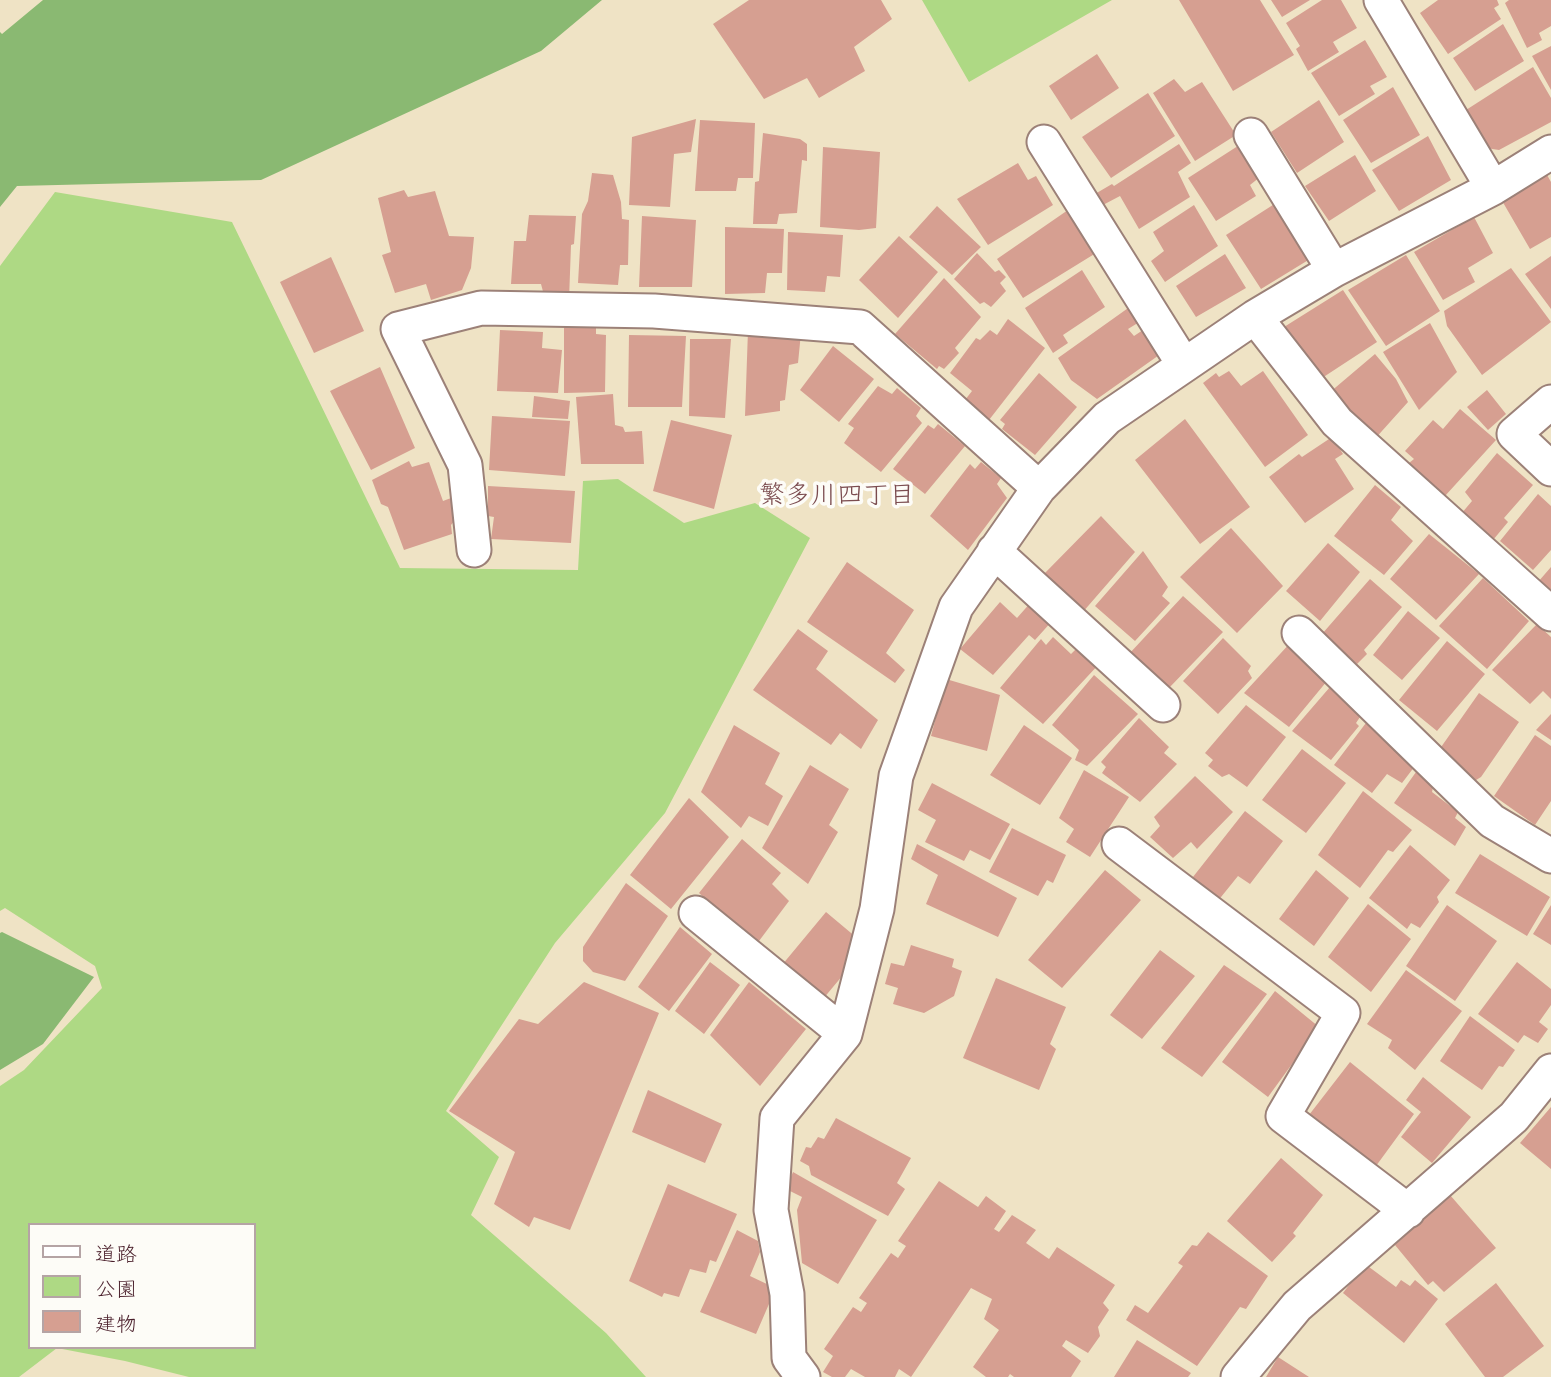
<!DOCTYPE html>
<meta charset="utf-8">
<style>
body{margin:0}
#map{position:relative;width:1551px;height:1377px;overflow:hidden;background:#efe3c5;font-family:Mali,"Klee One",sans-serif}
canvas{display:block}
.legend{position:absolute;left:28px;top:1223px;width:228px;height:126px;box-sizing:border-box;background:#fdfcf7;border:2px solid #b5a4a5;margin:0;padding:9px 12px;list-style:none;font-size:21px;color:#4a1f2b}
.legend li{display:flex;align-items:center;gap:14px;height:35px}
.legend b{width:35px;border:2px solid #b5a4a5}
</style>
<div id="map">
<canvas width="1551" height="1377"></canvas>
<ul class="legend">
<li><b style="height:9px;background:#fff"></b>道路</li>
<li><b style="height:19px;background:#aed984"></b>公園</li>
<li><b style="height:19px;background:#d69f91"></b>建物</li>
</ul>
</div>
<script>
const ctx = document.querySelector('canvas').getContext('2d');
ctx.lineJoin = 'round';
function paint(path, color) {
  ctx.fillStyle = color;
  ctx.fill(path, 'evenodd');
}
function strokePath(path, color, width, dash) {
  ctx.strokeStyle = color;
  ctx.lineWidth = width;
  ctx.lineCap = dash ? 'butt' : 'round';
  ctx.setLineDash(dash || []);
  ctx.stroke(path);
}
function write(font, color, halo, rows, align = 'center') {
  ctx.font = font + ' Mali,"Klee One",sans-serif';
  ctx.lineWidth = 7;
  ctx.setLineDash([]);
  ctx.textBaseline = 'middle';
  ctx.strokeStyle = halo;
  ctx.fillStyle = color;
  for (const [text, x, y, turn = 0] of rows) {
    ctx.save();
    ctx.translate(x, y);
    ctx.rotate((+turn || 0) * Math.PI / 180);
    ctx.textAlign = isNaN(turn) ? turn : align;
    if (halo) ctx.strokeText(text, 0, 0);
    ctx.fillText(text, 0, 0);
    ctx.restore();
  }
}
paint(new Path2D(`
 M922,0H1112L969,82Z
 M55,192L232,222L400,568L578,570L583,481L618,479L684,523L755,503L810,538L665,813L555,943L446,1111L499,1157L471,1215L606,1333L646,1377H189L125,1361L57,1348L19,1377H0V1086L24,1070L102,988L95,966L5,908L0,911V266ZM30,1225H254V1347H30Z`), '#aed984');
paint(new Path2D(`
 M43,0H602L541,51L261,180L17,186L0,207V32L2,34Z
 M2,932L94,977L43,1044L0,1070V933Z`), '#8ab972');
paint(new Path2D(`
 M749,0H881L892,19L854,47L865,71L819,98L807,78L764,99L713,24Z
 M1179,0H1260L1294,55L1233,91Z
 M1271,0H1310L1282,17Z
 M1322,0H1341L1357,28L1333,42L1339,52L1308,71L1296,49L1300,46L1286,23Z
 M1438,0H1497L1499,5L1494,8L1501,19L1448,54L1420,13Z
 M1509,0H1551V26L1539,33L1542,40L1527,48L1505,3Z
 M1503,24L1524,61L1475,91L1453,58Z
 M1365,40L1387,77L1370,86L1375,94L1339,116L1311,73Z
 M1551,46V90L1532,56Z
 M1097,54L1119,88L1071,120L1049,86Z
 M1533,67L1551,98V122L1499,150L1486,148L1466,110Z
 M1174,79L1185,92L1202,82L1236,135L1195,161L1153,93Z
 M1393,87L1420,135L1371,163L1343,120Z
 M1148,93L1175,136L1111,178L1082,137Z
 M1319,100L1344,142L1297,173L1271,132Z
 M696,119L691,152L674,154L670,207L629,205L632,137Z
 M700,120L755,123L753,178H738L736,191H695Z
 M763,133L800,139L807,144V161L802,160L797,213L779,214L777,224H753L755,182L759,181Z
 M1428,136L1451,180L1399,211L1372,170Z
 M1179,144L1191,163L1178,172L1190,197L1139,229L1120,196L1101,206L1095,194L1112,184L1114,186Z
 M1241,144L1260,177L1250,185L1256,196L1216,221L1188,178Z
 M823,147L880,152L876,228L859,230L820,227Z
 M1355,155L1376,191L1329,221L1305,186Z
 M1018,163L1028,180L1036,176L1053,205L988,245L957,199Z
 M592,173L613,175L621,202L622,219L629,220L628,265H620L618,285L578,283L582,214L588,201Z
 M1546,173L1551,182V237L1530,249L1501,199Z
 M404,190L408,197L435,191L449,236L474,237L471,268L462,290L431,300L426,284L395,293L382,255L391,252L378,198Z
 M1276,203L1310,259L1261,289L1226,235Z
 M1194,205L1218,246L1165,282L1151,261L1164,251L1153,232Z
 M937,206L981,247L952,275L909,237Z
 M1068,210L1096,253L1023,298L997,259Z
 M529,215L576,216L574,244L571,245L569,300L545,299L541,284H511L514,241H526Z
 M642,216L696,220L692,287H639Z
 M1474,217L1493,253L1468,268L1475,282L1443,300L1414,252Z
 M725,227L784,229L782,273H767L765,293L725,294Z
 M788,232L843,235L840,277L827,276L825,292L787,290Z
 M899,236L938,272L898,318L859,280Z
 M977,253L995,272L999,270L1006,277L1000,283L1006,291L991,307L984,302L980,304L954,279Z
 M1225,254L1246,288L1196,317L1176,286Z
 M1406,255L1440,311L1386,346L1348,290Z
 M1551,256V309L1525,274Z
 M331,257L364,331L314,353L280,282Z
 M1511,268L1551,322L1482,375L1447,326L1444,311Z
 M1082,270L1105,307L1063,335L1068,343L1053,353L1025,308Z
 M944,278L981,317L955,348L959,353L944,369L939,366L937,369L895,334Z
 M1343,290L1377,342L1322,378L1298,354L1284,327Z
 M1131,306L1141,321L1128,329L1134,336L1146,328L1162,353L1097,399L1071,380L1058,358Z
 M1008,319L1045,348L989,420L965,400L972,391L950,373L976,338L980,340L990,330L997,335Z
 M1430,323L1457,372L1419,410L1383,352Z
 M564,325L596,327V334L606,335L605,392L564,393Z
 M500,330L543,332L542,348L562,350L558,393L497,391Z
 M748,330L801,333L798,363L789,365L785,400L780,401V411L745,416Z
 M629,335L686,336L682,407H628Z
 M690,339H731L725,418L689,416Z
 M833,346L874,379L839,422L800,390Z
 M1375,354L1396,379L1408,402L1373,441L1329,393Z
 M380,367L415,448L371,470L330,391Z
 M1229,371L1241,386L1263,371L1308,435L1265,467L1203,383L1216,373L1219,377Z
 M1039,373L1077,407L1035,455L1002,429L1005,424L1000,420Z
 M878,386L892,394L897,388L921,408L916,416L922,423L881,472L844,443L854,428L848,424Z
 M1487,390L1506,414L1488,430L1467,407Z
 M613,394L615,425L623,427L625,432L642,431L644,464H581L576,397Z
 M534,396L570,401L568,419L532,417Z
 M1460,409L1496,440L1445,496L1409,463L1414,459L1405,451L1433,420L1443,429Z
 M492,416L570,421L565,476L489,470Z
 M1185,419L1250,507L1200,544L1135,460Z
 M671,420L732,435L714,509L653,491Z
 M938,424L965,446L925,494L893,469L928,425L934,429Z
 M1332,437L1343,454L1335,459L1354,489L1305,523L1269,477L1299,454L1302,457Z
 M1497,453L1533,485L1504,518L1508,522L1493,540L1461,514L1472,501L1465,492Z
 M409,461L412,467L429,462L443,501L451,498L457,518L451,525L452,534L404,550L388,507L381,504L372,480Z
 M981,462L1001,478L997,484L1007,498L968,550L930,516L970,464L975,469Z
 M1375,485L1401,507L1391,520L1413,541L1384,575L1334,536Z
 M488,486L575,491L571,543L491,539L494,517L488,516Z
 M1538,494L1551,506V550L1533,570L1500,541Z
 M1101,516L1135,552L1082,613L1044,574Z
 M1231,528L1283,586L1237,633L1180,577Z
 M1429,534L1479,574L1436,620L1390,579Z
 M1328,543L1360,572L1320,621L1286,591Z
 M1143,551L1168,587L1162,596L1170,603L1135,641L1095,606Z
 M847,562L914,610L886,653L905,670L895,683L807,622Z
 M1551,567V594L1538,582Z
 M1483,578L1529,621L1487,669L1439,626Z
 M1370,579L1402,607L1364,650L1367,654L1357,664L1322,634Z
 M1183,596L1223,632L1168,689L1129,654Z
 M1032,601L1053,620L1035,640L1029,635L993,675L960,649L1000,602L1017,618Z
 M1408,611L1440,638L1402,680L1373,655Z
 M1537,624L1551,637V699L1543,691L1530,704L1492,670Z
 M798,629L828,651L816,669L878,720L861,749L840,733L831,745L753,690Z
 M1053,637L1071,654L1081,644L1101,662L1043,724L1000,688L1041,639L1046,645Z
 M1223,638L1251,666L1248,671L1252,678L1218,714L1183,681Z
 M1292,641L1332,675L1289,727L1244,693Z
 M1447,641L1485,674L1437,731L1399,700Z
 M1094,675L1138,714L1087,766L1075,760L1079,750L1052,725Z
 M946,679L1000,695L987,751L931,736Z
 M1330,687L1360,717L1356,723L1359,726L1331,760L1292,731Z
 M1479,693L1519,722L1481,777L1468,785L1439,750Z
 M1246,705L1286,737L1247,787L1229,774L1222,777L1208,766L1213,760L1205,753Z
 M1551,714V740L1536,730Z
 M1372,715L1418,762L1402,783L1387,774L1372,793L1334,765Z
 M1139,718L1169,747L1164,753L1177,764L1140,802L1102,773L1106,767L1101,762Z
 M734,725L780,753L765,784L783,796L768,826L749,816L741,828L701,792Z
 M1024,725L1072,758L1040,805L990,775Z
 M1535,735L1551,746V801L1535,825L1494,796Z
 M1302,749L1346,783L1306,833L1262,800Z
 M810,765L849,789L829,825L838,832L808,884L762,848Z
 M1084,770L1129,797L1090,857L1066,842L1074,829L1059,818Z
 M1416,772L1434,783L1432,792L1458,812L1455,818L1466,827L1455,846L1394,803Z
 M1195,776L1233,812L1197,849L1191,842L1173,858L1150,837L1160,826L1154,817Z
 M932,783L1010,824L990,860L970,850L964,861L925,842L936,820L918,810Z
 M1363,791L1412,830L1393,852L1388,850L1360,888L1318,855Z
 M689,798L729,837L671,909L630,875Z
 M1245,811L1283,841L1250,884L1238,876L1217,902L1189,882Z
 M1012,828L1066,855L1053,883L1047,880L1038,896L989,872Z
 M742,839L781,873L772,884L789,901L756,945L699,893Z
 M917,844L1017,898L998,937L926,904L938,875L911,859Z
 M1410,845L1450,880L1437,897L1439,902L1420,928L1411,923L1407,929L1369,898Z
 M1480,854L1550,897L1527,936L1455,893Z
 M1105,870L1141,900L1062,988L1028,960Z
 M1316,870L1349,898L1314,946L1279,919Z
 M626,883L668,916L625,981L593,972L583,961V947Z
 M1368,904L1411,939L1371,992L1328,957Z
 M1447,905L1497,941L1455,1001L1406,966Z
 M1551,905V945L1533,934Z
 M826,912L857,938L848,969L823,999L782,965Z
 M680,927L712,954L669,1011L638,987Z
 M911,945L954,959L952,967L962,971L954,996L924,1013L893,1004L898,988L885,984L891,963L904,966Z
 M1160,950L1195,976L1142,1039L1110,1015Z
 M710,962L740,985L704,1034L675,1011Z
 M1517,962L1551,989V1005L1539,1022L1548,1029L1538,1043L1524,1035L1518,1043L1478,1014Z
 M1224,965L1267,994L1202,1077L1161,1048Z
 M1406,970L1462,1011L1415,1070L1388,1048L1392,1040L1367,1024Z
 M996,978L1066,1007L1050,1044L1056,1049L1039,1090L963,1058Z
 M584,982L659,1013L570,1230L534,1217L529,1227L494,1204L515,1152L449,1111L519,1019L538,1024Z
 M749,982L806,1029L760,1086L710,1035Z
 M1275,991L1319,1027L1268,1097L1222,1062Z
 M1470,1016L1515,1050L1503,1067L1499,1066L1482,1090L1440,1061Z
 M1350,1062L1414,1114L1376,1166L1309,1115Z
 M1423,1077L1471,1117L1432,1163L1401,1137L1421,1112L1406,1100Z
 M648,1090L722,1124L705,1163L632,1132Z
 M1551,1107V1169L1520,1143Z
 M836,1118L911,1158L897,1183L905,1189L888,1216L811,1175L809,1166L800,1161L806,1147L811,1148L818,1137L824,1139Z
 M1281,1158L1323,1195L1293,1233L1296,1236L1272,1262L1227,1221Z
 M793,1172L877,1220L838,1284L802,1263L797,1210L802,1197L786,1189Z
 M939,1181L978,1207L986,1196L1006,1211L994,1229L999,1232L1012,1215L1036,1230L1026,1243L1049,1259L1057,1247L1115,1285L1103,1303L1109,1310L1098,1327L1100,1336L1088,1353L1066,1340L1062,1346L1081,1361L1071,1377H1014L1010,1374L1008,1377H986L973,1367L999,1330L984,1319L992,1299L971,1288L911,1377L899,1369L895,1377H865L851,1369L845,1377H832L823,1372L833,1356L824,1349L853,1307L861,1312L867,1303L859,1298L891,1253L898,1258L906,1246L898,1241Z
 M668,1184L737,1214L716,1262L710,1260L706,1273L690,1269L679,1297L664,1293L662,1297L629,1281Z
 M1450,1195L1496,1248L1444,1292L1433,1281L1428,1285L1395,1245Z
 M737,1230L758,1241L760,1252L750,1276L771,1286L772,1297L756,1334L700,1312Z
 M1208,1232L1268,1276L1246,1309L1240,1307L1197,1366L1126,1320L1135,1305L1148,1313L1183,1266L1178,1263L1192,1245L1197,1246Z
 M1365,1264L1396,1287L1401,1280L1410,1286L1415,1280L1438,1299L1404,1343L1343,1293Z
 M1496,1283L1544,1346L1503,1377H1485L1445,1324Z
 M1137,1340L1191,1373L1188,1377H1114Z
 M1278,1357L1309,1377H1266Z`), '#d69f91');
const street = new Path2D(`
 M1381,0L1493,188
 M1251,135L1334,270
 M1044,142L1184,365
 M1255,317L1337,422L1551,614
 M1551,402L1514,434L1551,469
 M474,550L465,465L398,329L481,308L654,311L860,327L1039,488
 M994,551L1163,705
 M1299,633L1492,821L1551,856
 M1119,844L1343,1013L1283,1116L1408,1211
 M696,913L845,1034
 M803,1377L789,1358L787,1294L771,1210L777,1118L845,1034L877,909L896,776L956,607L1039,488L1107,418L1255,317L1334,270L1493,188L1551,152
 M1238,1377L1297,1306L1514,1117L1551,1071`);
strokePath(street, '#9c8178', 37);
strokePath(street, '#fff', 33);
write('26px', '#7b4c4f', '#fdfcf7', [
 ["繁多川四丁目",837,495]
]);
</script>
